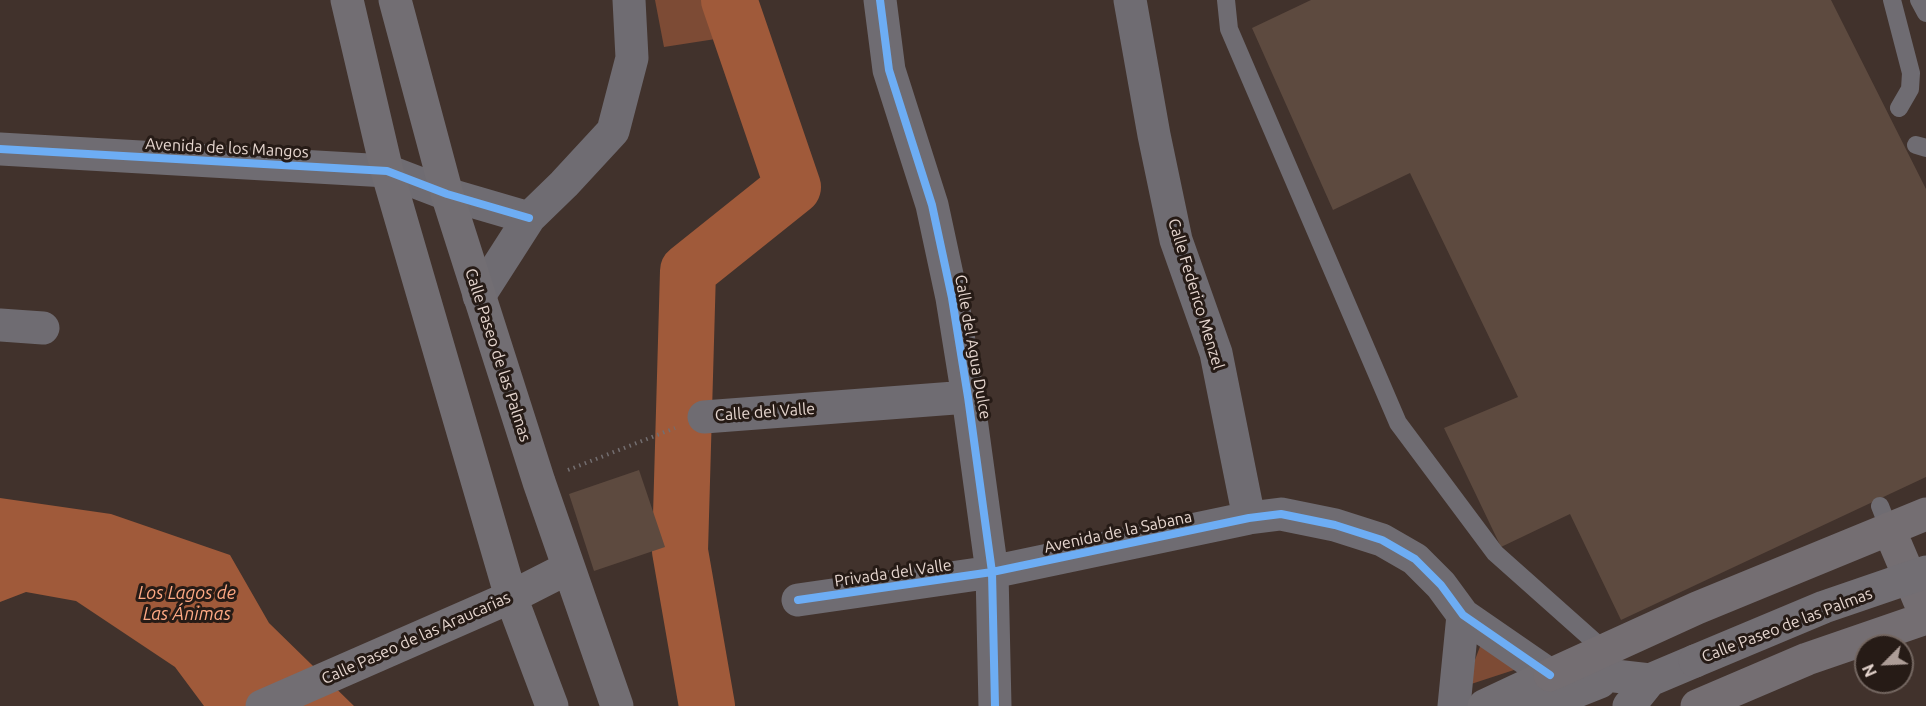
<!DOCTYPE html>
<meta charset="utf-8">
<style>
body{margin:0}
#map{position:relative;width:1926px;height:706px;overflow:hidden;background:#41322c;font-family:Ubuntu,sans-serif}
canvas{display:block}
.north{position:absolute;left:1854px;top:634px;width:60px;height:60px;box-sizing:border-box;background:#261b16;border:2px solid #736660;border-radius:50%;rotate:246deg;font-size:16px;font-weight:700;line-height:24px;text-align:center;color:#e7d7d0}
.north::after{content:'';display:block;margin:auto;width:21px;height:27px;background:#ad9d97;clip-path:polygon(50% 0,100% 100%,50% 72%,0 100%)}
</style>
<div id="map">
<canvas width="1926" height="706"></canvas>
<div class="north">N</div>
</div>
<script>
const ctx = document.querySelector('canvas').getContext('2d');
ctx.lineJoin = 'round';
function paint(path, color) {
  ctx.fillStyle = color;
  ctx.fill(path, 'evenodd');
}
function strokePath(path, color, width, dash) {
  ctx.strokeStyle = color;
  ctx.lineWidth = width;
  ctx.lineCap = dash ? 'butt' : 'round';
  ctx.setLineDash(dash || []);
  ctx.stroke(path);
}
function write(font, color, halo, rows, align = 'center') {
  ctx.font = font + ' Ubuntu,sans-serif';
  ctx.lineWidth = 6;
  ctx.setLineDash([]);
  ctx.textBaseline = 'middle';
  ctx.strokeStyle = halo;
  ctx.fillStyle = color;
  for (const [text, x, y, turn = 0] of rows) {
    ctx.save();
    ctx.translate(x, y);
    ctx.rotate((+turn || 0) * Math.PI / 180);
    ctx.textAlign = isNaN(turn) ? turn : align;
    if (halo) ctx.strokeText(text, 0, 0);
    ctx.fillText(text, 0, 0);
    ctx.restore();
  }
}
paint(new Path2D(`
 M655,0H715L722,38L664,47Z
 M1481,644L1517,669L1465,686Z`), '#7d4b35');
paint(new Path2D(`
 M0,498L111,514L230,555L269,623L354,706H204L175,667L76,601L26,592L0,602Z`), '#a05a3a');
strokePath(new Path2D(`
 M707,706L680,551L688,271L793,187L729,0`), '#a05a3a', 56);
paint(new Path2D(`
 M1311,0H1831L1926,189V477L1621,620L1570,514L1501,547L1444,428L1518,397L1410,173L1333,210L1252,28Z
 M639,470L665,547L594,571L569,494Z`), '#5d4a3f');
strokePath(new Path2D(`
 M568,470L675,428`), '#736e70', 4, [1.5, 4.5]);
strokePath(new Path2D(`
 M1226,0L1229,29L1398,423L1495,553L1604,650
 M1892,0L1911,73L1910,89L1899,108
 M1919,0L1926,13
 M1916,145L1926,148
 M1880,506L1889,529`), '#6f6c72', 18);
strokePath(new Path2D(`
 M880,0L889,70L932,205L952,298L968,397L992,572L995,706
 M1130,0L1154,135L1176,240L1216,353L1249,518
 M0,149L387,171L447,194L529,218
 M479,296L529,218L564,184L613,131L632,58L629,0
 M0,325L43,328
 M704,417L968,397
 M798,600L992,572L1249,518L1281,514L1335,525L1382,540L1415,559L1441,585L1463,615L1550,675
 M1454,706L1463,615`), '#6f6c72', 33);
strokePath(new Path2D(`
 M347,0L387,171L511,597L552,706
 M395,0L447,194L539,482L617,706
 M262,706L511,597L568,568
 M1484,706L1550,675L1615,676L1650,680
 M1539,706L1600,682
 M1629,706L1650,680L1695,661`), '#726e73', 33);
strokePath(new Path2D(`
 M1889,529L1926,616
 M1550,675L1697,608L1926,514
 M1697,706L1807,659L1926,618`), '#746e72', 33);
strokePath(new Path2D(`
 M1695,661L1824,607L1926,572`), '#726e73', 33);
strokePath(new Path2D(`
 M880,0L889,70L932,205L952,298L968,397L992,572L995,706
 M0,149L387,171L447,194L529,218
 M798,600L992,572L1249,518L1281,514L1335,525L1382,540L1415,559L1441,585L1463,615L1550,675`), '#6dadf4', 8);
write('16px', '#e7d7d0', '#261b16', [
 ["Avenida de los Mangos",227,148,3],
 ["Calle Federico Menzel",1196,294,73],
 ["Calle del Agua Dulce",973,347,80],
 ["Calle Paseo de las Palmas",498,355,72],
 ["Calle del Valle",765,412,-4],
 ["Avenida de la Sabana",1118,532,-12],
 ["Privada del Valle",893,573,-8],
 ["Calle Paseo de las Palmas",1787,625,-21],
 ["Calle Paseo de las Araucarias",416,638,-24]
]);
write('italic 18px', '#fea984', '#261b16', [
 ["Los Lagos de",187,593],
 ["Las Ánimas",187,614]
]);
</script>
